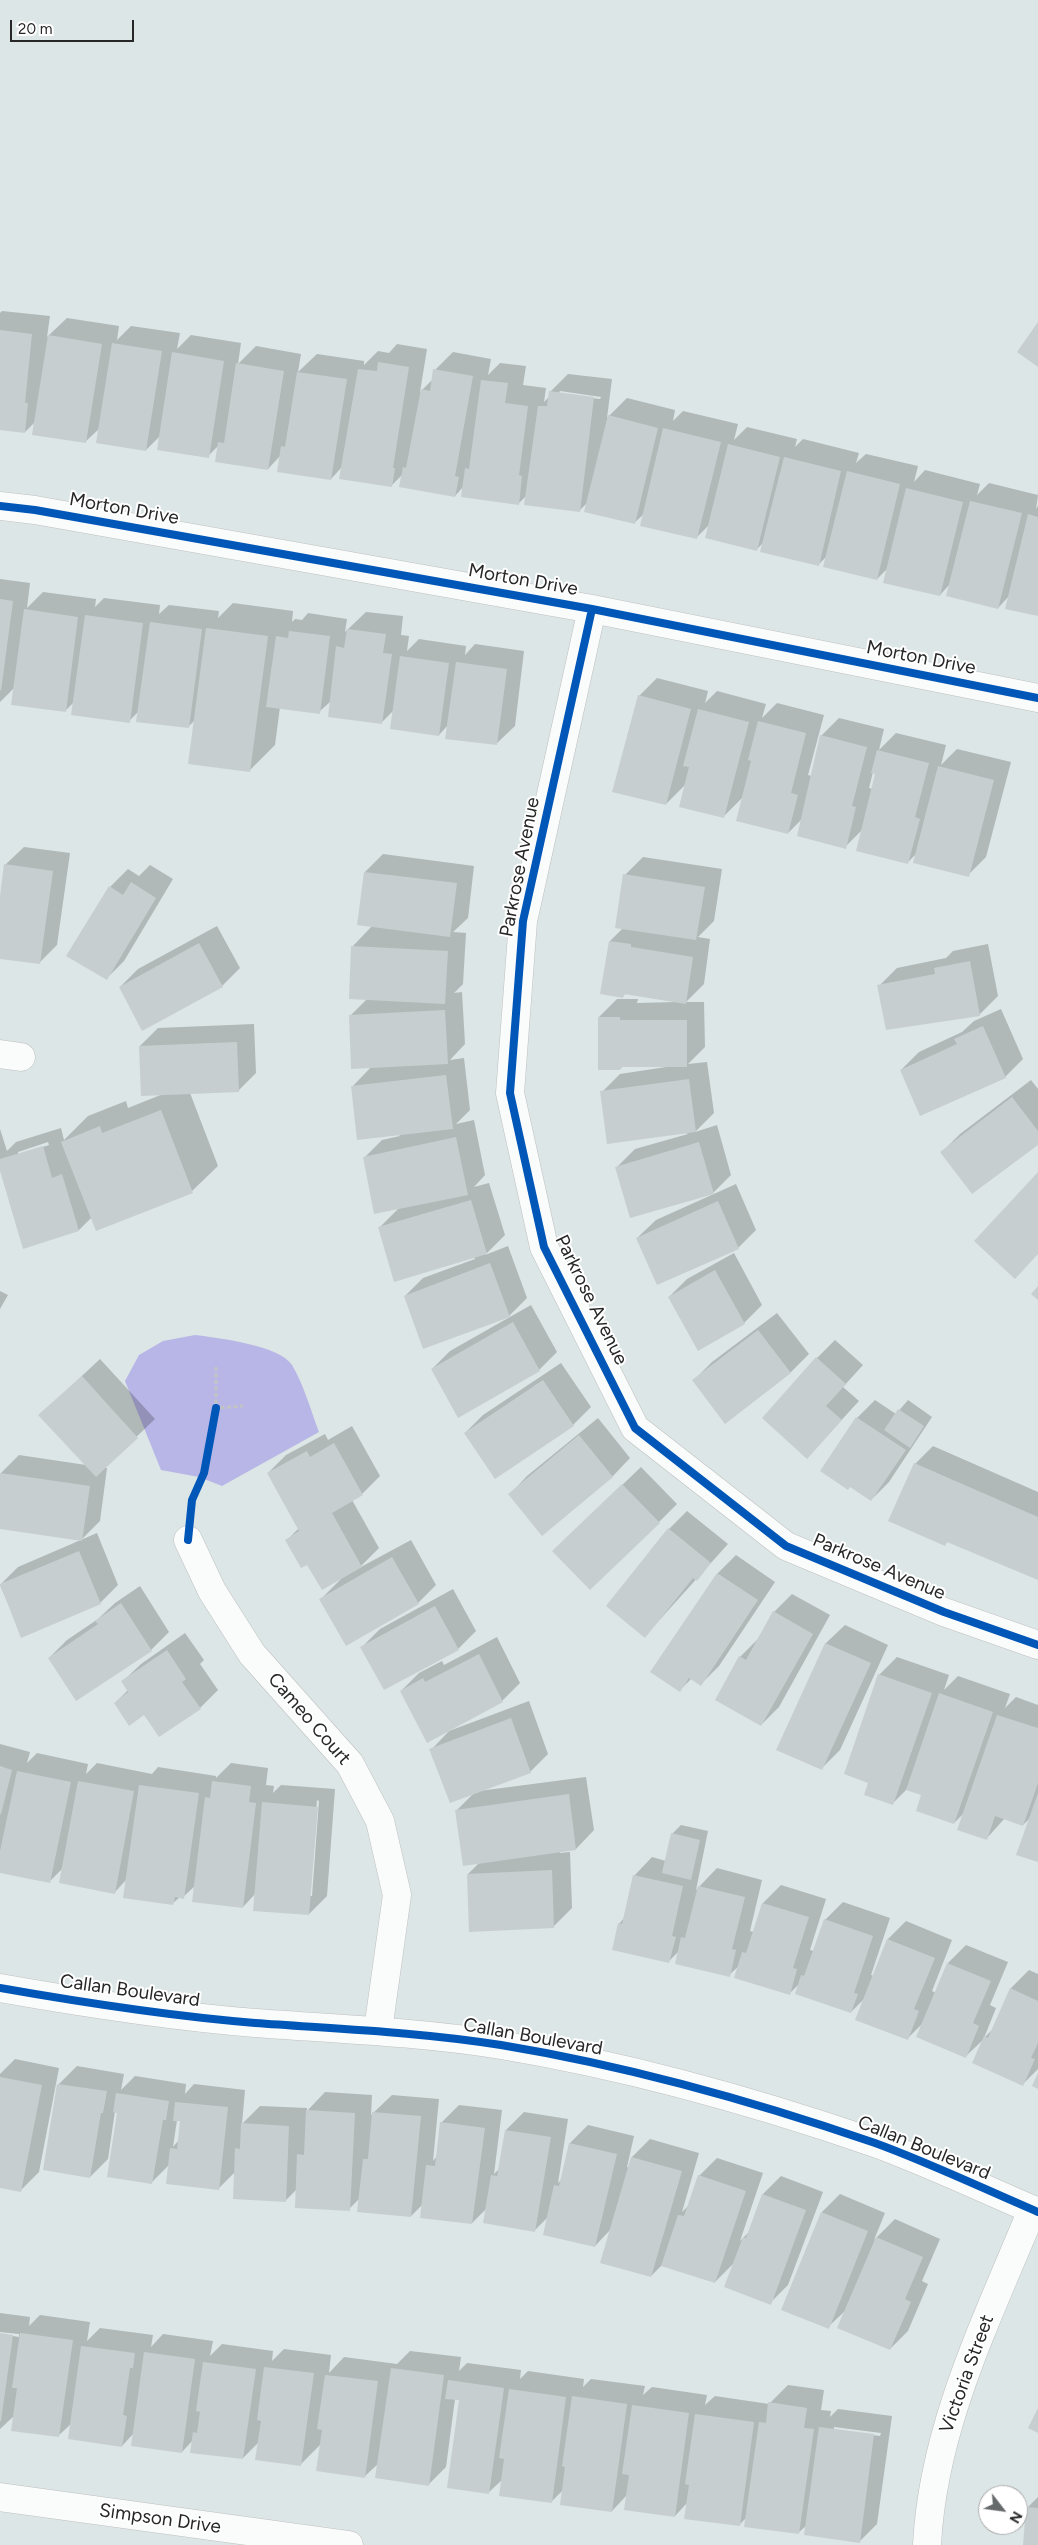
<!DOCTYPE html>
<style>
body{margin:0}
#map{position:relative;width:1038px;height:2545px;overflow:hidden;background:#dce6e6;font-family:Figtree,sans-serif}
canvas{display:block}
.north{position:absolute;left:978px;top:2485px;width:50px;height:50px;box-sizing:border-box;background:#fff;border:1px solid #a9a9a9;border-radius:50%;rotate:120deg;font-size:14px;font-weight:700;line-height:20px;text-align:center;color:#272727}
.north::after{content:'';display:block;margin:auto;width:18px;height:22px;background:#666a6a;clip-path:polygon(50% 0,100% 100%,50% 72%,0 100%)}
.scale{position:absolute;left:10px;top:20px;width:124px;height:22px;box-sizing:border-box;border:2px solid #272727;border-top:0;padding-left:6px;font-size:15px;line-height:18px;white-space:nowrap;color:#272727;-webkit-text-stroke:4px #fff;paint-order:stroke}
</style>
<div id="map">
<canvas width="1038" height="2545"></canvas>
<div class="north">N</div>
<div class="scale">20 m</div>
</div>
<script>
const ctx = document.querySelector('canvas').getContext('2d');
ctx.lineJoin = 'round';
function paint(path, color) {
  ctx.fillStyle = color;
  ctx.fill(path, 'evenodd');
}
function strokePath(path, color, width, dash) {
  ctx.strokeStyle = color;
  ctx.lineWidth = width;
  ctx.lineCap = dash ? 'butt' : 'round';
  ctx.setLineDash(dash || []);
  ctx.stroke(path);
}
function write(font, color, halo, rows, align = 'center') {
  ctx.font = font + ' Figtree,sans-serif';
  ctx.lineWidth = 4;
  ctx.setLineDash([]);
  ctx.textBaseline = 'middle';
  ctx.strokeStyle = halo;
  ctx.fillStyle = color;
  for (const [text, x, y, turn = 0] of rows) {
    ctx.save();
    ctx.translate(x, y);
    ctx.rotate((+turn || 0) * Math.PI / 180);
    ctx.textAlign = isNaN(turn) ? turn : align;
    if (halo) ctx.strokeText(text, 0, 0);
    ctx.fillText(text, 0, 0);
    ctx.restore();
  }
}
paint(new Path2D(`
 M195,1335C218,1338 279,1345 292,1365C304,1385 311,1411 319,1432L222,1486L199,1477L161,1470L125,1381L139,1355L163,1341Z`), '#b8b6e6');
paint(new Path2D(`
 M2,311L50,316L47,337L67,318L119,326L117,340L131,326L180,333L177,349L191,335L241,343L238,364L256,346L301,354L298,372L317,354L364,361V365L378,351L389,353L397,344L427,349L420,392L433,379L435,370L453,352L491,359L488,375L500,363L526,366L523,385L546,388L544,402L550,396V392L568,374L612,379L607,418L627,398L675,410L673,421L683,411L738,424L734,440L747,427L797,439L795,447L803,439L859,453L856,463L866,454L918,466L914,482L925,470L980,484L977,495L989,483L1038,495L1036,509L1038,506V615L1010,595L998,608L950,584L940,595L888,568L877,579L827,556L818,565L764,542L756,550L710,524L696,538L644,514L634,523L588,502L579,511L527,495L518,504L463,487L455,496L403,474L392,485L342,467L331,479L281,455L268,469L218,446L208,456L160,436L146,450L100,428L85,442L36,421L25,432L0,429V313ZM560,391L601,397L600,399L558,394Z
 M0,579L30,583L27,608L43,592L96,599L95,607L104,598L160,605L159,614L169,605L219,611L218,618L233,603L293,611L292,622L295,619L302,620L308,613L347,619L345,632L366,612L403,616L401,635L409,636L407,651L419,639L466,646L465,655L475,644L524,651L515,726L496,744L448,725L439,735L394,710L382,722L331,701L319,712L280,707L275,745L249,771L195,720L188,727L139,711L129,721L74,702L65,711L15,687L0,702Z
 M657,678L708,691L705,703L717,691L766,704L762,718L777,703L824,715L808,775L812,776L821,736L839,718L884,729L879,750L896,733L946,745L941,765L957,749L1011,762L986,857L968,875L917,853L908,862L862,830L845,847L802,819L788,833L743,797L723,817L686,784L666,804L639,696ZM873,772L877,773L873,789L869,788Z
 M24,847L70,853L57,945L39,963L0,958V905L5,865Z
 M383,854L474,866L468,918L453,932L466,933L463,984L454,993L462,992L465,1044L450,1060L464,1058L470,1110L456,1124L474,1120L485,1175L474,1187L489,1183L505,1235L485,1255L508,1246L527,1298L509,1316L405,1296L423,1278L475,1259L474,1257L379,1228L399,1208L364,1158L382,1140L400,1136L352,1087L372,1066L350,1016L367,999L353,946L372,926L365,872Z
 M643,857L722,869L714,921L698,937L710,939L704,984L686,1002H704L705,1047L688,1064L707,1062L714,1113L695,1132L717,1125L731,1175L712,1194L617,1167L635,1149L688,1134L602,1092L620,1074L666,1067L623,1066L620,1069L599,1017L617,999H638L637,1003L676,1002L626,993L623,996L610,941L623,928L625,875Z
 M150,865L173,879L124,961L106,979L110,887L128,869L139,876Z
 M217,926L240,968L222,986L120,987L138,969Z
 M988,944L998,996L980,1014L879,986L897,968L946,958L953,951Z
 M1001,1009L1023,1059L1005,1077L901,1070L919,1052L962,1032L974,1021Z
 M254,1024L256,1073L238,1091L190,1093L218,1166L192,1191L92,1217L79,1230L0,1168V1129L7,1151L16,1142L61,1128L64,1140L88,1116L126,1101L128,1108L163,1094L140,1046L158,1028ZM48,1142L49,1145L18,1155V1152Z
 M1031,1080L1038,1089V1143L942,1152L960,1134Z
 M736,1184L756,1230L738,1248L637,1238L656,1220Z
 M734,1253L762,1305L744,1323L699,1349L669,1297L687,1279Z
 M0,1291L8,1295L0,1309Z
 M531,1305L557,1352L539,1370L432,1369L450,1351Z
 M777,1313L809,1354L791,1372L725,1422L694,1380L712,1362Z
 M835,1340L863,1365L843,1387L859,1401L824,1439L817,1358Z
 M100,1359L155,1419L104,1468H107L100,1521L82,1539L0,1527L1,1473L19,1455L86,1465L40,1415Z
 M561,1363L591,1407L573,1425L495,1478L465,1433L483,1415Z
 M875,1400L896,1414L908,1400L932,1417L889,1482L871,1500L850,1486L857,1418Z
 M598,1418L630,1458L613,1476L542,1534L510,1494L527,1476Z
 M352,1426L380,1476L362,1494L352,1500L379,1548L359,1568L411,1540L436,1585L418,1603L346,1644L321,1599L341,1579L308,1563L287,1540L299,1528L268,1473L286,1455L325,1434L328,1440Z
 M933,1446L1038,1492V1578L948,1541L945,1544L915,1464Z
 M641,1467L677,1504L659,1522L572,1533Z
 M687,1511L728,1544L645,1636L607,1605L669,1529Z
 M97,1533L118,1585L100,1603L22,1636L0,1585L18,1567Z
 M736,1555L775,1582L719,1666L701,1684L692,1678L679,1691L652,1672L718,1573Z
 M140,1586L169,1632L151,1650L77,1700L49,1658L67,1640L98,1619L115,1603Z
 M453,1589L476,1631L458,1649L362,1647L380,1629Z
 M792,1594L830,1615L779,1707L761,1725L740,1657L758,1639L774,1612Z
 M845,1625L888,1645L840,1750L822,1768L778,1749L826,1643Z
 M185,1633L204,1660L200,1664L218,1690L200,1708L144,1714L115,1703L128,1690L123,1681L141,1664Z
 M497,1637L520,1683L502,1701L401,1691L419,1673L442,1661L444,1665Z
 M897,1657L949,1675L944,1690L958,1676L1010,1694L1005,1708L1016,1697L1038,1705V1861L1031,1817L1023,1825L1005,1818L987,1838L965,1812L954,1823L923,1794L907,1789L893,1803L869,1782L879,1675Z
 M529,1701L548,1754L530,1772L479,1791L586,1777L594,1830L576,1849L560,1851V1853L570,1852L572,1908L554,1926L468,1874L480,1862L456,1811L474,1793L431,1750L449,1731Z
 M0,1744L30,1752L27,1763L37,1753L88,1764L86,1774L97,1763L152,1774L158,1767L216,1776V1778L231,1763L268,1768L266,1785L274,1786L273,1793L281,1785L335,1789L327,1896L309,1914L255,1894L243,1907L196,1885L183,1897H180L173,1903L126,1880L115,1892L62,1869L49,1882L0,1871ZM317,1800L319,1801L312,1896H309Z
 M681,1825L708,1831L696,1890L717,1868L762,1880L750,1931L754,1932L763,1903L781,1885L826,1899L810,1950L814,1951L825,1920L843,1902L890,1918L871,1975L874,1976L888,1939L906,1921L952,1940L932,1991L936,1993L948,1963L966,1945L1008,1962L990,2005L996,2008L984,2038L992,2030L1011,1988L1029,1970L1038,1974V2069L1022,2085L985,2038L966,2056L924,2022L907,2039L866,1997L851,2012L800,1983L789,1994L739,1966L729,1975L679,1951L669,1961L619,1924L624,1918L634,1876L652,1857L666,1861L672,1834Z
 M15,2059L59,2068L39,2172L21,2190L0,2186V2074Z
 M77,2066L124,2074L121,2090L135,2076L186,2084L185,2094L194,2084L245,2090L242,2124L260,2106L307,2108V2111L325,2092L372,2095L371,2115L392,2095L439,2099L433,2161L437,2156L441,2123L459,2105L502,2110L494,2174L499,2169L506,2130L524,2112L568,2119L558,2183L562,2179L570,2143L588,2125L634,2136L627,2167L629,2168L632,2157L650,2139L699,2153L682,2212L689,2205L699,2176L717,2158L763,2173L740,2241L749,2232L763,2194L781,2176L823,2192L788,2285L770,2303L735,2262L715,2282L662,2265L651,2276L611,2229L595,2246L548,2217L535,2230L487,2208L472,2223L423,2204L411,2216L360,2198L349,2209L297,2189L285,2201L235,2172L219,2188L169,2165L152,2182L119,2112L115,2111L108,2159L90,2177L44,2169L59,2084ZM177,2120H182L179,2140L173,2147Z
 M840,2194L885,2213L874,2240L895,2219L940,2239L922,2281L928,2284L908,2331L890,2349L845,2311L828,2327L822,2212Z
 M0,2313L30,2317L29,2326L40,2315L90,2322L87,2341L100,2328L153,2335L151,2347L163,2334L213,2341L210,2356L222,2344L273,2351L272,2361L284,2349L331,2355L329,2373L344,2357L397,2364L410,2351L461,2357L459,2371L467,2363L521,2370L520,2379L528,2371L584,2379L583,2387L591,2379L645,2386L643,2395L652,2387L707,2395L705,2405L715,2396L769,2404L788,2385L824,2390L821,2410L831,2411L830,2417L838,2409L892,2416L877,2524L859,2542L807,2525L798,2533L747,2517L739,2525L687,2503L675,2516L627,2495L612,2511L563,2490L551,2502L503,2479L488,2493L461,2399H455L446,2467L428,2485L379,2463L365,2476L321,2444L300,2465L259,2442L243,2458L193,2440L182,2452L134,2433L122,2446L72,2423L58,2436L15,2415L0,2429V2334L19,2337V2334L0,2332ZM834,2427L881,2433L880,2436L834,2430Z
 M1038,2497V2545H1024L1027,2508Z`), '#0003');
paint(new Path2D(`
 M1038,322V367L1017,352Z
 M0,330L32,334L25,403H28L25,433L0,430Z
 M48,335L102,344L86,443L32,435Z
 M112,343L162,351L146,451L96,443Z
 M172,352L224,361L209,458L157,450Z
 M378,362L409,367L393,468H395L392,487L339,479L358,369L377,371Z
 M236,363L284,371L268,470L215,462L218,442L224,443Z
 M433,369L473,376L455,476L459,477L455,497L399,487L403,467L406,468L421,389L430,391Z
 M297,372L347,379L331,480L277,472L281,446L285,447Z
 M481,380L508,383L505,403L528,406L519,475L522,476L519,505L461,497L465,468L469,469Z
 M549,391L594,397L580,512L524,505L538,406H547Z
 M608,415L658,428L635,524L584,512Z
 M663,428L721,442L697,539L640,526Z
 M728,444L780,457L757,551L705,538Z
 M784,457L841,471L819,566L760,552Z
 M847,471L900,484L877,580L823,567Z
 M906,488L963,502L940,596L883,583Z
 M970,501L1022,513L998,609L946,596Z
 M1028,514L1038,517V616L1005,609Z
 M0,599L13,601L1,691L0,690Z
 M24,609L78,617L66,712L11,705Z
 M85,615L143,623L130,723L71,715Z
 M150,622L202,629L189,728L136,722Z
 M206,628L268,636L250,772L188,764Z
 M347,629L386,634L383,653L392,654L382,724L328,717L336,646L344,648Z
 M289,631L330,636L320,714L266,707L276,636L288,638Z
 M400,656L449,663L439,736L390,729Z
 M456,662L507,669L497,745L445,739Z
 M638,695L691,709L666,805L612,792Z
 M698,709L749,722L724,818L679,807L689,767L683,766Z
 M758,721L806,733L791,793L798,795L788,834L736,821L751,761L748,760Z
 M820,735L867,747L852,806L856,807L846,849L797,836Z
 M877,750L929,763L915,817L920,819L908,864L856,851L875,774L871,773Z
 M938,766L994,780L969,877L913,863Z
 M4,864L53,871L40,964L0,959V896Z
 M364,872L457,883L450,937L357,925Z
 M623,874L705,887L696,940L615,928Z
 M131,882L156,898L107,980L66,956L109,886L123,895Z
 M609,941L631,944V947L693,957L686,1004L624,994L623,998L600,994Z
 M199,943L223,987L142,1031L119,987Z
 M351,946L448,951L445,1004L349,999Z
 M970,961L980,1016L886,1030L877,985L935,974L934,968Z
 M445,1010L448,1064L351,1069L349,1015Z
 M598,1017H620V1020H687V1067H621L620,1070H598Z
 M983,1026L1006,1078L920,1116L900,1070L957,1044L954,1039Z
 M237,1042L239,1092L141,1096L139,1046Z
 M446,1075L453,1129L357,1140L351,1086Z
 M689,1079L696,1132L607,1144L600,1091Z
 M1012,1097L1038,1131V1145L972,1194L940,1152Z
 M161,1110L193,1193L96,1231L61,1142L100,1126L102,1133Z
 M456,1137L468,1195L374,1214L363,1157Z
 M699,1142L714,1194L630,1218L615,1167Z
 M43,1146L52,1178L62,1174L79,1231L23,1249L0,1171V1159Z
 M1038,1172V1254L1015,1279L974,1241Z
 M471,1200L487,1254L394,1282L378,1227Z
 M718,1201L739,1249L657,1285L636,1238Z
 M490,1263L510,1317L423,1349L404,1296Z
 M715,1270L745,1324L698,1351L668,1297Z
 M1038,1286V1300L1031,1294Z
 M513,1322L540,1371L458,1418L431,1369Z
 M758,1330L791,1373L725,1424L692,1380Z
 M816,1357L846,1384L826,1406L842,1420L807,1459L762,1418Z
 M82,1376L138,1438L96,1477L38,1415Z
 M543,1380L574,1426L495,1479L464,1433Z
 M898,1409L924,1426L910,1448L884,1430Z
 M856,1417L906,1450L871,1501L850,1487L848,1490L820,1471Z
 M579,1435L613,1477L542,1536L508,1494Z
 M334,1443L363,1495L332,1513L362,1567L322,1590L307,1565L301,1568L285,1540L299,1531L267,1473L307,1451L310,1457Z
 M914,1463L1038,1517V1580L947,1542L945,1546L888,1521Z
 M0,1473L90,1486L82,1541L0,1529Z
 M622,1484L660,1523L590,1590L552,1551Z
 M668,1528L711,1563L697,1581L693,1578L645,1638L606,1606Z
 M79,1551L101,1604L21,1638L0,1584Z
 M392,1557L419,1604L346,1646L319,1599Z
 M717,1573L758,1600L701,1686L689,1678L680,1692L650,1672Z
 M121,1603L152,1651L76,1701L48,1658L98,1624L95,1621Z
 M435,1606L459,1650L384,1690L360,1647Z
 M773,1611L813,1634L761,1726L715,1700L739,1656L746,1660Z
 M825,1643L871,1663L822,1770L776,1750Z
 M167,1650L186,1679L182,1682L201,1709L159,1737L144,1715L129,1726L114,1703L128,1692L121,1681Z
 M479,1654L503,1702L427,1743L400,1691L423,1678L425,1682Z
 M878,1674L932,1693L893,1805L864,1795L868,1783L844,1774Z
 M939,1693L993,1712L954,1824L916,1811L921,1795L906,1790Z
 M997,1715L1038,1728V1783L1023,1826L995,1816L987,1840L957,1830Z
 M511,1718L531,1773L450,1803L429,1749Z
 M0,1766L12,1770L1,1814H0Z
 M17,1771L71,1782L50,1883L0,1873V1851Z
 M78,1781L134,1791L115,1894L59,1883Z
 M212,1781L251,1786L249,1802L256,1803L243,1908L192,1902L205,1797L210,1798Z
 M139,1785L199,1793L184,1899L175,1897L173,1905L123,1898Z
 M1038,1793V1862L1016,1855Z
 M569,1794L576,1850L463,1866L455,1810Z
 M262,1802L318,1807L309,1915L253,1911Z
 M671,1833L700,1840L691,1880L662,1873Z
 M552,1870L554,1928L469,1932L467,1874Z
 M633,1875L683,1886L672,1936L676,1937L669,1963L612,1950L618,1923L622,1924Z
 M698,1886L745,1897L732,1949L736,1950L730,1977L675,1964L681,1937L685,1938Z
 M762,1903L809,1917L793,1968L797,1969L790,1995L734,1978L742,1952L746,1953Z
 M824,1919L873,1936L854,1993L858,1994L851,2013L795,1994L801,1975L804,1976Z
 M887,1939L935,1958L914,2009L919,2011L908,2040L855,2020Z
 M947,1963L991,1981L973,2023L979,2026L966,2058L916,2037Z
 M1010,1988L1038,2001V2043L1031,2058L1035,2059L1023,2086L972,2063L984,2036L988,2038Z
 M1038,2073V2089L1032,2086Z
 M0,2077L42,2085L21,2192L0,2188Z
 M57,2084L107,2091L103,2113H101L90,2178L43,2170Z
 M116,2093L169,2101L166,2120H163L152,2184L107,2177L117,2113L113,2112Z
 M175,2102L228,2107L219,2190L166,2184L170,2148L177,2149L180,2121H173Z
 M306,2110L355,2113L350,2211L295,2208L297,2154L304,2155Z
 M372,2112L421,2116L411,2217L357,2212L363,2159H368Z
 M440,2122L485,2128L472,2224L420,2218L426,2165L435,2166Z
 M241,2123L289,2126L286,2202L233,2199L235,2148L240,2149Z
 M505,2130L551,2137L535,2232L483,2223L491,2175L497,2176Z
 M569,2143L617,2154L595,2247L543,2235L554,2185L559,2186Z
 M631,2157L682,2171L651,2277L600,2263Z
 M698,2175L746,2191L715,2283L661,2266L678,2215L684,2216Z
 M762,2194L806,2210L771,2305L724,2287L743,2237L746,2238Z
 M821,2212L868,2231L829,2329L781,2310Z
 M876,2237L923,2257L905,2299L911,2302L890,2350L837,2328Z
 M0,2333L13,2335L1,2421H0Z
 M20,2333L73,2340L59,2437L11,2431L17,2388H12Z
 M81,2346L135,2353L133,2368H130L123,2415L127,2416L122,2447L68,2439Z
 M144,2352L195,2359L182,2453L131,2446Z
 M203,2362L256,2369L243,2459L190,2453L193,2432L197,2433L200,2412L196,2411Z
 M264,2367L314,2373L301,2466L255,2460L261,2421L257,2420Z
 M391,2368L444,2375L429,2486L375,2478Z
 M325,2375L378,2381L365,2478L316,2471L322,2430L317,2429Z
 M448,2380L504,2388L489,2494L447,2488L459,2400L445,2399Z
 M509,2389L566,2397L552,2503L499,2496L504,2459L499,2458Z
 M572,2396L627,2404L612,2512L560,2505L565,2467L562,2466Z
 M768,2402L807,2408L804,2428L814,2429L799,2534L744,2527L759,2422L766,2423Z
 M632,2405L689,2413L675,2517L624,2510L629,2475L622,2474Z
 M1038,2408V2433L1028,2428Z
 M695,2414L754,2422L740,2526L684,2519L689,2485L685,2484Z
 M819,2427L874,2434L860,2543L804,2535Z
 M1026,2507L1038,2508V2545H1023Z`), '#c7cecf');
const minor = new Path2D(`
 M0,506L35,510L592,609L1038,698
 M592,609L523,921L510,1093L544,1247L635,1428L786,1546L944,1612L1038,1645
 M0,1054L21,1057
 M188,1540L212,1591L252,1654L350,1764L380,1821L397,1895L378,2030
 M0,2497L349,2545
 M927,2545C933,2426 988,2318 1032,2210`);
const tertiary = new Path2D(`
 M0,1988C85,2003 169,2016 255,2023C338,2029 420,2032 501,2045C628,2066 753,2101 875,2143C930,2163 984,2189 1038,2212`);
strokePath(minor, '#bec0bf', 29);
strokePath(tertiary, '#bec0bf', 29);
strokePath(new Path2D(`
 M216,1367V1408L243,1406`), '#c2c4c4', 3, [4, 2.5]);
strokePath(minor, '#fafbfb', 28);
strokePath(tertiary, '#fafbfb', 28);
strokePath(new Path2D(`
 M0,506L35,510L592,609L1038,698
 M592,609L523,921L510,1093L544,1247L635,1428L786,1546L944,1612L1038,1645
 M188,1540L192,1500L204,1473L216,1408
 M0,1988C85,2003 169,2016 255,2023C338,2029 420,2032 501,2045C628,2066 753,2101 875,2143C930,2163 984,2189 1038,2212`), '#0057b8', 8);
write('19px', '#272727', '#fff', [
 ["Morton Drive",124,509,10],
 ["Morton Drive",523,580,10],
 ["Morton Drive",921,658,11],
 ["Parkrose Avenue",520,867,-79],
 ["Parkrose Avenue",591,1300,64],
 ["Parkrose Avenue",879,1567,23],
 ["Cameo Court",309,1719,49],
 ["Callan Boulevard",130,1991,8],
 ["Callan Boulevard",533,2037,10],
 ["Callan Boulevard",924,2148,22],
 ["Victoria Street",967,2374,-70],
 ["Simpson Drive",160,2519,8]
]);
</script>
